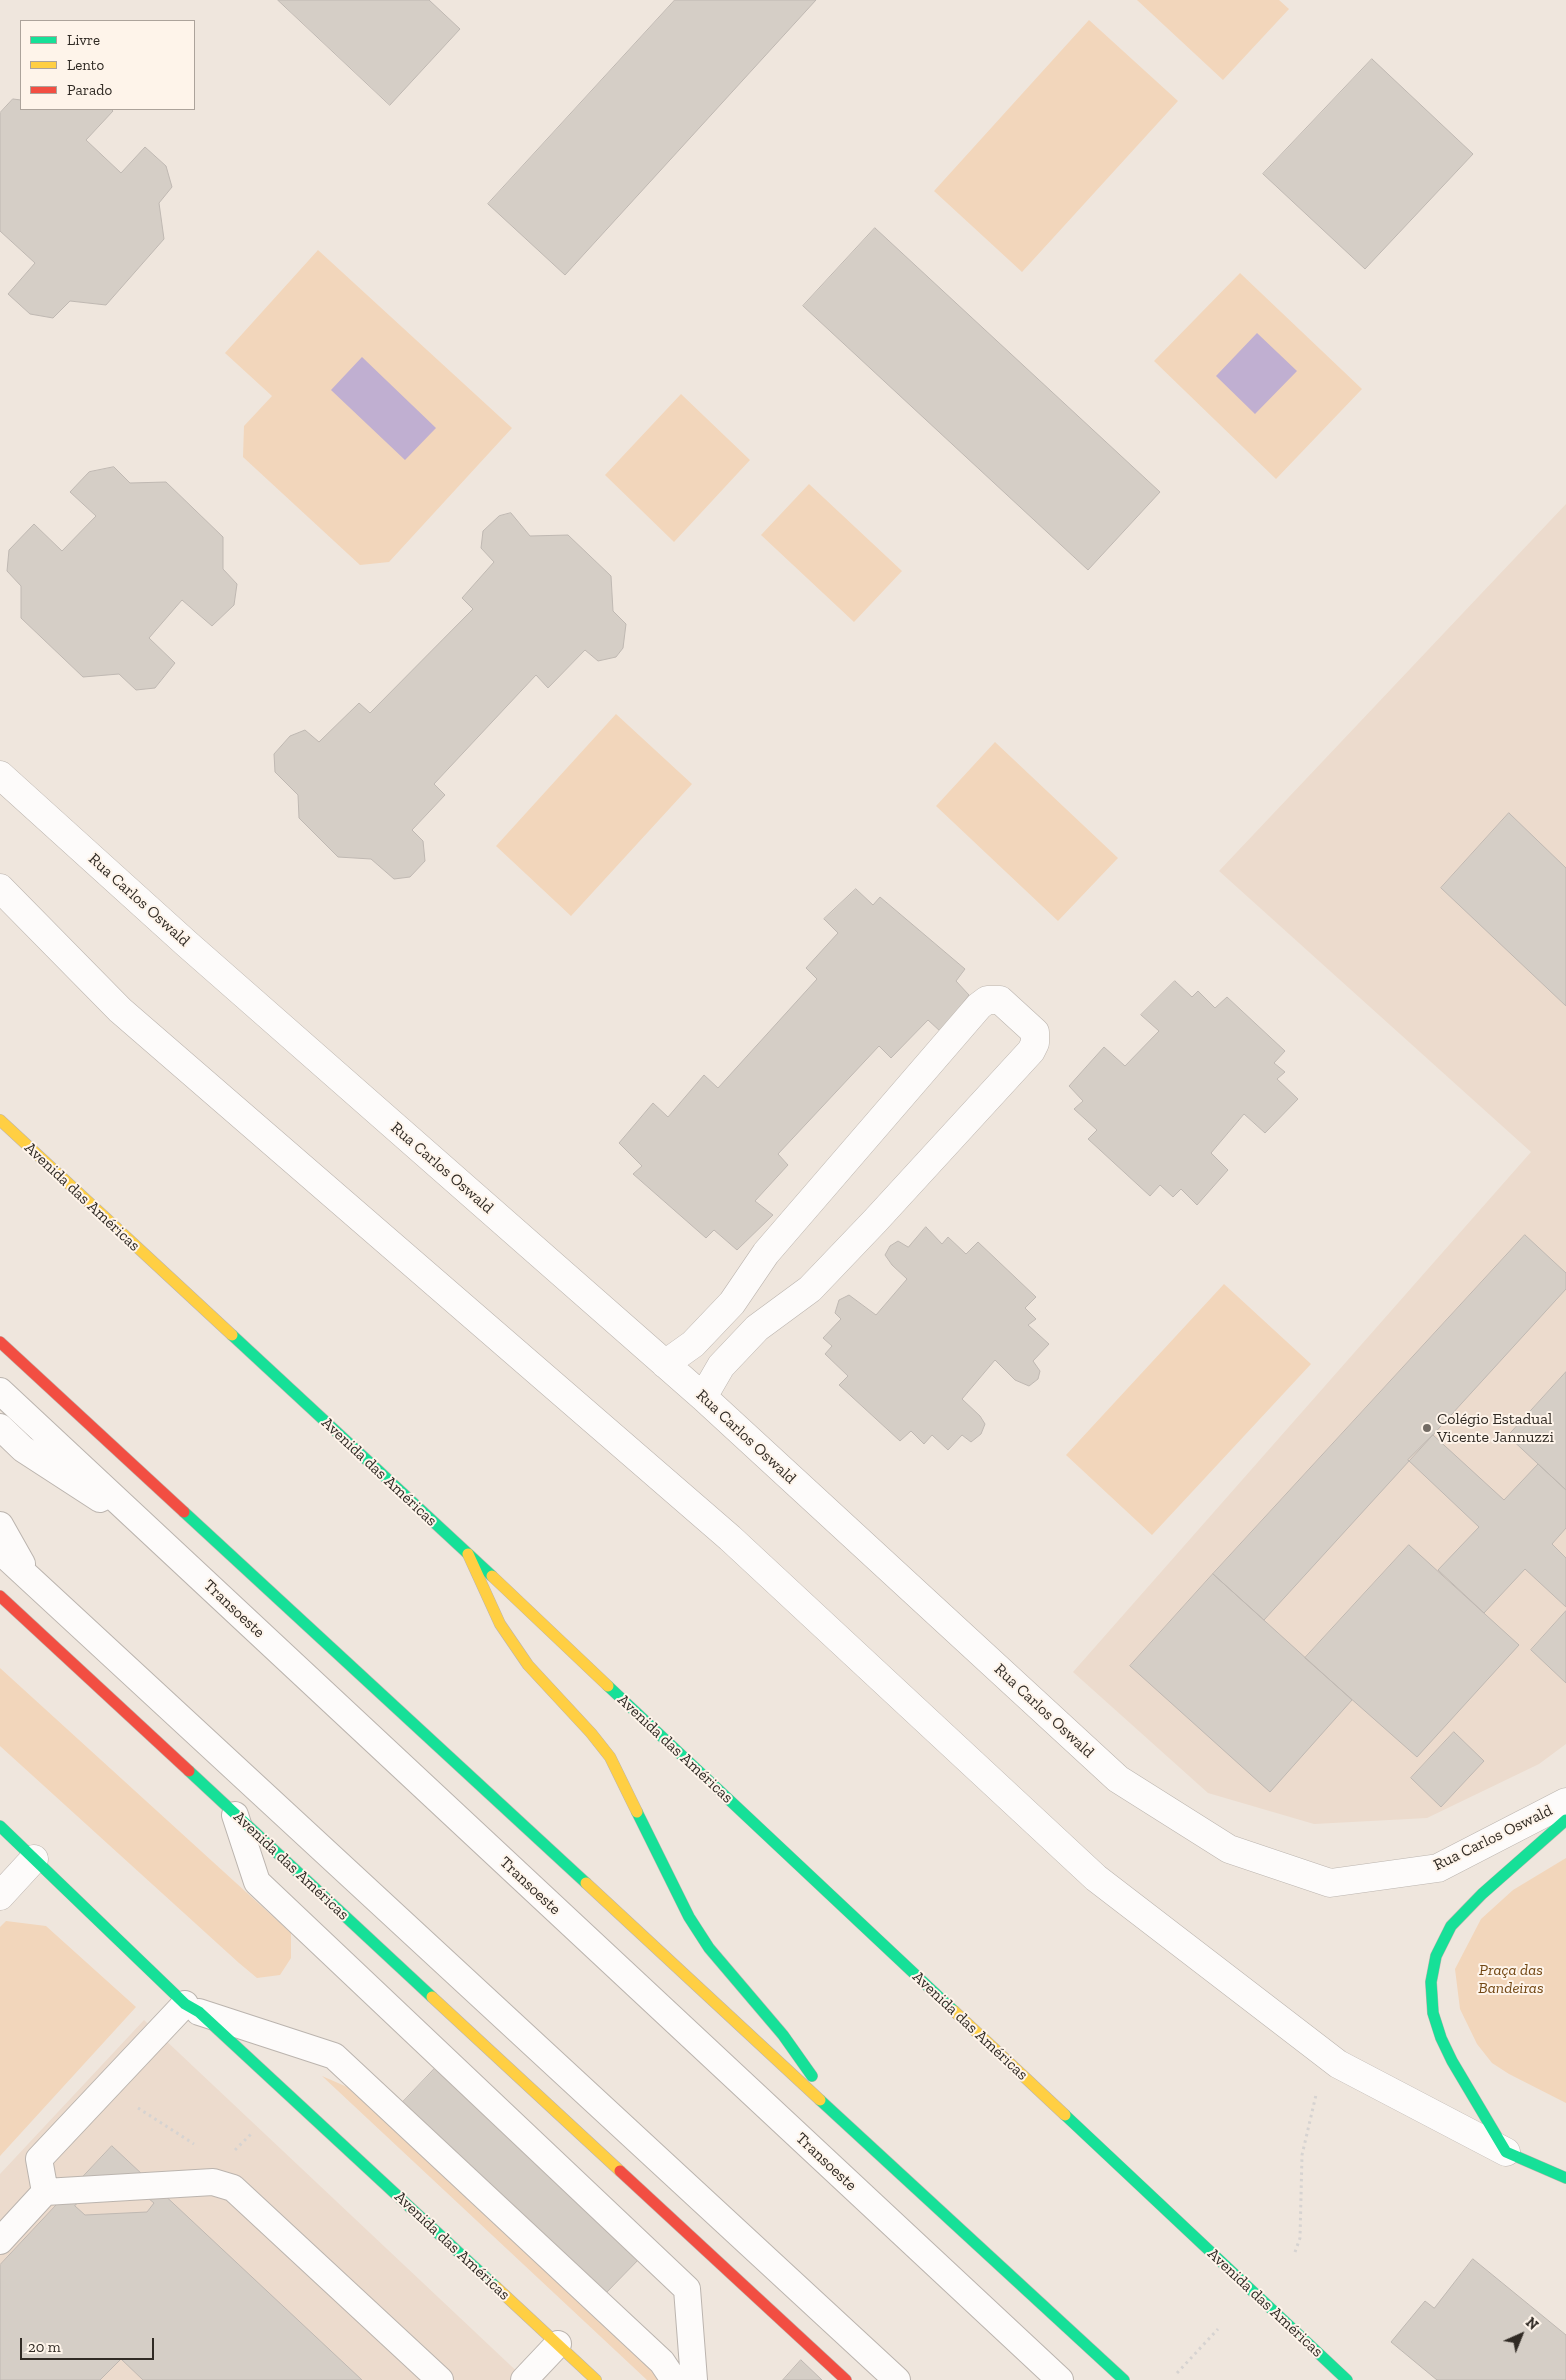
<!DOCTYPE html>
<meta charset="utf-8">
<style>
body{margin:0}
#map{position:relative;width:1566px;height:2380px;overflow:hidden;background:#efe6dd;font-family:"Zilla Slab",serif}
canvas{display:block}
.legend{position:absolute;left:20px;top:20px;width:175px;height:90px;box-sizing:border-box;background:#fef4ea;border:1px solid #aca39b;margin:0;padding:6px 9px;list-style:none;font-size:15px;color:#302a24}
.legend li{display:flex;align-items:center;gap:10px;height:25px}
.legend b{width:25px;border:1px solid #aca39b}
.north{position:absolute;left:1496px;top:2310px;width:50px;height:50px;-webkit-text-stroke:4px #fef4ea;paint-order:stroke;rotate:44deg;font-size:14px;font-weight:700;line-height:20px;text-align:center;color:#302a24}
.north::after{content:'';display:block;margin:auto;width:18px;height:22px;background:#302a24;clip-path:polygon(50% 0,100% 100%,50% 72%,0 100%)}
.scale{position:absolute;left:20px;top:2338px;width:134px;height:22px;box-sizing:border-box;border:2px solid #302a24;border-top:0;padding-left:6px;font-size:15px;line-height:18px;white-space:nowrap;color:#302a24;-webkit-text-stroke:4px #fef4ea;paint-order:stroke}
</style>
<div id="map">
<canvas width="1566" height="2380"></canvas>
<ul class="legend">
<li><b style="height:6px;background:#16e098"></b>Livre</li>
<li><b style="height:6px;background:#ffcf43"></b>Lento</li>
<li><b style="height:6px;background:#f24e42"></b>Parado</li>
</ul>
<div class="north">N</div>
<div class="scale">20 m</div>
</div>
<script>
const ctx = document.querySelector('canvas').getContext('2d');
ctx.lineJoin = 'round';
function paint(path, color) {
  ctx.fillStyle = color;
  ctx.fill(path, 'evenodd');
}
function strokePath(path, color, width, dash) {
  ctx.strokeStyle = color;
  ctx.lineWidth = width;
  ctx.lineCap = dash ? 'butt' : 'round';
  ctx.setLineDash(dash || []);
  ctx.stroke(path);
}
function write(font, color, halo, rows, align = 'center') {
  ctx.font = font + ' "Zilla Slab",serif';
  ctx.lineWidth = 4;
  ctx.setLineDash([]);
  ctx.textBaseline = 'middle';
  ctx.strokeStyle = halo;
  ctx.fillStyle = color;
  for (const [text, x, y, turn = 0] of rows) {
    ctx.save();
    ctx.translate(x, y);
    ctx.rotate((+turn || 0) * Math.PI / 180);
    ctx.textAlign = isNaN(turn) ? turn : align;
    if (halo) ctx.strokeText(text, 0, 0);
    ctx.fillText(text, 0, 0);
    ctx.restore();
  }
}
paint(new Path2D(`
 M1566,504V1744L1539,1764L1427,1818L1314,1824L1208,1793L1073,1672L1531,1152L1219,871Z
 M144,2020L526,2380H0V2174Z`), '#ecdbcd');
paint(new Path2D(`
 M1137,0H1279L1289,9L1223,80Z
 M1089,20L1178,101L1022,272L934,191Z
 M318,250L512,428L389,562L360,565L243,457L244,426L272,396L225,353Z
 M1240,273L1362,389L1276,479L1154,361Z
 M681,394L750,460L674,542L605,475Z
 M809,484L902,571L854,622L761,535Z
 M616,714L692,784L571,916L496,846Z
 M995,742L1118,858L1058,921L936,806Z
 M1224,1284L1311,1364L1152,1535L1066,1455Z
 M0,1668L291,1933V1958L280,1975L257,1978L239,1963L0,1746Z
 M1566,1858V2103L1509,2074L1492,2063L1477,2044L1460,2009L1455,1969L1481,1919L1513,1890Z
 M6,1921L46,1926L136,2007L0,2156V1927Z
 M322,2076L361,2093L649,2364L659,2380H647Z`), '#f2d6bb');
paint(new Path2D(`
 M1257,333L1297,371L1255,414L1216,376Z
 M362,357L436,428L405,460L331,390Z`), '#c0afd1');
const building = new Path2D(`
 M278,0H429L460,29L390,105Z
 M675,0H816L565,275L488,204Z
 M1372,59L1473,154L1365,269L1263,174Z
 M13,99L21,100V109H111L113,111L86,140L121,173L145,147L166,166L172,187L159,203L164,239L106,305L70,301L53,318L30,314L8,294L35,263L0,231V113Z
 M875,228L1160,492L1088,570L803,306Z
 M114,467L130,483L166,482L223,537V569L237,584L234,605L212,626L182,600L149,638L175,663L155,688L136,690L119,674L83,677L21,618V586L7,571L9,550L34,524L62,551L96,516L70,492L89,472Z
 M511,513L530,536L568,535L611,576L613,611L626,624L623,648L616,657L598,661L585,650L548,688L536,675L434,784L445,795L412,830L423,841L425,861L410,877L394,879L371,859L338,857L299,818L298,795L275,772L274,754L290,736L305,730L319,742L359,703L370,713L473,609L462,598L494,562L481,548L483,531L499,516Z
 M1509,813L1566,868V1006L1441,888Z
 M856,889L873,905L880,897L965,969L956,981L969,995L941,1032L928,1020L891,1058L879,1046L778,1154L788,1165L755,1201L773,1215L737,1250L714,1230L706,1238L633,1174L642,1166L619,1143L653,1103L668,1117L704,1075L718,1088L817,979L806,968L838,933L824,919Z
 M1175,981L1192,997L1198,991L1215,1008L1227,997L1285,1051L1274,1063L1285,1072L1277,1079L1298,1099L1265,1133L1244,1114L1211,1153L1228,1170L1197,1205L1181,1189L1173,1197L1160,1185L1150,1196L1088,1139L1097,1130L1074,1109L1083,1101L1069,1086L1104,1047L1125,1066L1159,1031L1141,1015Z
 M926,1227L942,1244L948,1237L966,1254L978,1242L1036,1297L1025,1308L1036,1319L1028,1325L1049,1344L1033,1361L1040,1371L1038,1379L1029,1386L1015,1380L995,1360L962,1399L980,1416L985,1424L981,1434L971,1442L962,1435L948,1450L932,1435L924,1444L911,1431L900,1441L839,1385L848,1376L825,1354L832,1346L823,1338L841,1319L835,1313L839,1300L849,1295L876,1315L907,1279L892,1265L885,1255L890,1246L898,1241L908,1247Z
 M1525,1235L1566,1273V1289L1264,1620L1213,1574Z
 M1566,1372V1490L1508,1436Z
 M1433,1435L1504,1500L1538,1464L1566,1490V1528L1552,1544L1566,1558V1607L1525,1569L1484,1613L1438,1570L1479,1527L1408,1460Z
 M1409,1545L1519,1645L1417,1757L1305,1658Z
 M1213,1574L1352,1700L1270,1792L1130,1666Z
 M1566,1611V1683L1531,1650Z
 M1454,1732L1484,1761L1441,1807L1411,1778Z
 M440,2063L642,2256L604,2295L402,2103Z
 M112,2146L362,2380H143L121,2359L100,2380H0V2265ZM102,2178H124L154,2203L147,2212L85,2215L75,2206Z
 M1473,2259L1566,2335V2380H1437L1391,2342L1425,2301L1434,2308Z
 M801,2360L822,2380H783Z`);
paint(building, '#d5cec6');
strokePath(building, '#bfb8b2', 1);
const lane = new Path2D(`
 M0,1391L1060,2380
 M0,1427L23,1449L100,1499
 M0,1525L22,1564
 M0,1551L897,2380
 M235,1815L257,1882L687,2289L694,2380
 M199,2012L334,2056L662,2362L674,2380
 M45,2192L213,2182L233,2188L440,2380
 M0,2241L45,2192L39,2159L185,2004
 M524,2380L558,2344`);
const street = new Path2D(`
 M0,775L187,944L703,1397L1118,1779L1229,1849L1330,1883L1438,1868L1566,1802
 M0,888L120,1010L730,1538L1096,1878L1338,2064L1506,2152
 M665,1364L693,1344L732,1303L766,1253L979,1006L987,1000H1000L1035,1032V1043L1031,1051L875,1221L810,1289L757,1328L721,1366L703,1397
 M0,1896L34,1859`);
const fast = new Path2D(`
 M232,1335L492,1576
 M184,1512L586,1883
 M608,1686L954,2011
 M189,1771L432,1997
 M637,1812L689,1917L709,1948L783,2035L812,2076
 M1566,1820L1482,1894L1451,1926L1436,1956L1431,1982L1433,2013L1441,2038L1452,2061L1506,2152L1566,2178
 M0,1826L185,2004L199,2012L496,2287
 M820,2100L1124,2380
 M1065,2115L1347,2380`);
const slow = new Path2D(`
 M0,1120L232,1335
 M468,1554L500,1624L528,1665L591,1733L610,1757L637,1812
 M492,1576L608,1686
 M586,1883L820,2100
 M432,1997L620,2171
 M954,2011L1065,2115
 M496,2287L596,2380`);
const jam = new Path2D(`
 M0,1342L184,1512
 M0,1596L189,1771
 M620,2171L846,2380`);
strokePath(lane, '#bbb4ae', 28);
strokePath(street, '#bbb4ae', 29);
strokePath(fast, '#bbb4ae', 12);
strokePath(slow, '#bbb4ae', 12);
strokePath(jam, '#bbb4ae', 12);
strokePath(new Path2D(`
 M138,2108L194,2144
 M235,2150L253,2132
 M1295,2252L1300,2238L1302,2155L1316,2095
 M1177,2373L1218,2329`), '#d6d3d1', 3, [2.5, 4]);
strokePath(lane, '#fdfbfa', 26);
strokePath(street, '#fdfbfa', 28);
strokePath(fast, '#16e098', 11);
strokePath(slow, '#ffcf43', 11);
strokePath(jam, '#f24e42', 11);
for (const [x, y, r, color] of [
 [1427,1428,5,"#736c65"]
]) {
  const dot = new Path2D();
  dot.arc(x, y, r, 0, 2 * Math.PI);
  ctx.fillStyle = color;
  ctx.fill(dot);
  strokePath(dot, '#fef4ea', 2);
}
write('16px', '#302a24', '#fef4ea', [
 ["Rua Carlos Oswald",139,900,42],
 ["Rua Carlos Oswald",442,1168,41],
 ["Avenida das Américas",82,1197,43],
 ["Rua Carlos Oswald",746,1437,43],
 ["Avenida das Américas",379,1472,43],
 ["Transoeste",234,1609,43],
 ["Rua Carlos Oswald",1044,1711,43],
 ["Avenida das Américas",675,1749,43],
 ["Rua Carlos Oswald",1493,1838,-26],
 ["Avenida das Américas",291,1866,43],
 ["Transoeste",530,1886,43],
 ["Avenida das Américas",970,2026,43],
 ["Transoeste",826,2162,43],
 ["Avenida das Américas",452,2246,43],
 ["Avenida das Américas",1265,2303,43]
]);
write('16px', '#302a24', '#fef4ea', [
 ["Colégio Estadual",1437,1419],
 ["Vicente Jannuzzi",1437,1437]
], 'left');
write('italic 16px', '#724713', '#fef4ea', [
 ["Praça das",1511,1970],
 ["Bandeiras",1511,1988]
]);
</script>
